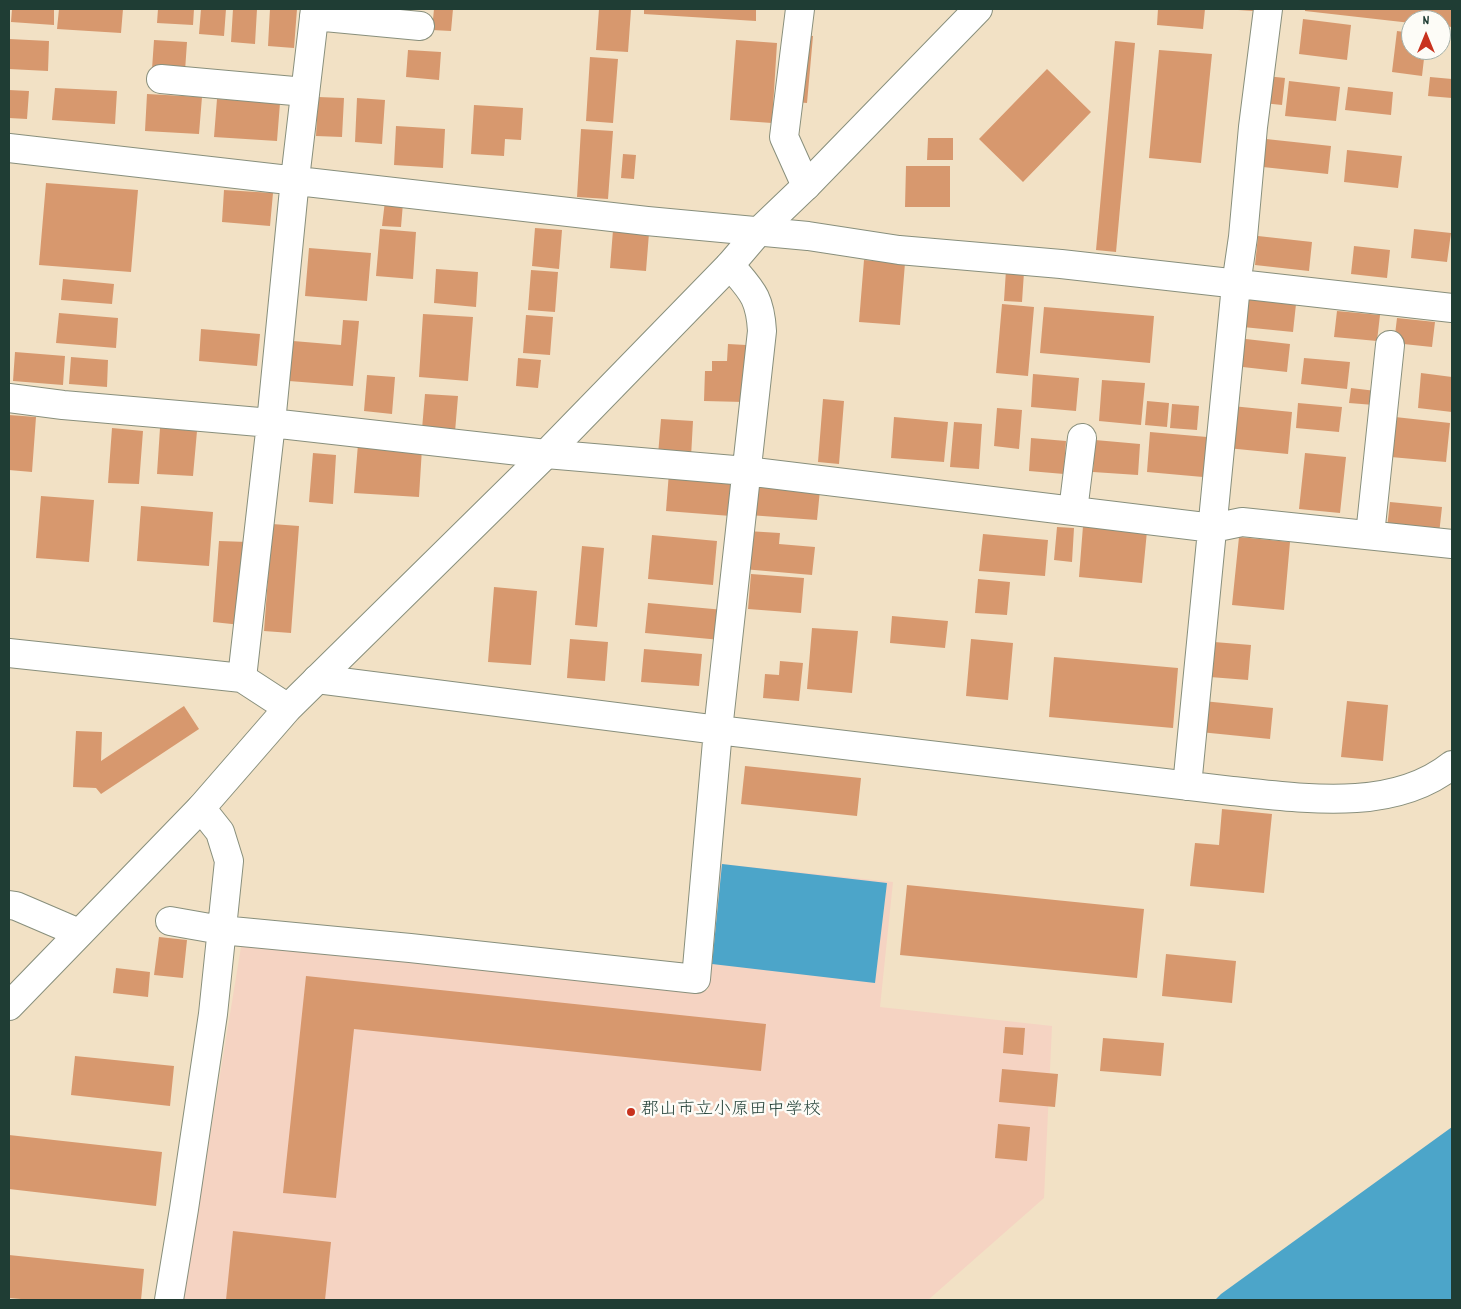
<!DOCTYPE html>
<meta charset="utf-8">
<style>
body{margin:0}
#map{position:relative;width:1461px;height:1309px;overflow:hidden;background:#f2e1c5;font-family:Dekko,sans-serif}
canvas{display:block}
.frame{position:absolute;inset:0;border:10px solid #1f3d34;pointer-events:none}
.north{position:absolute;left:1401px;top:10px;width:50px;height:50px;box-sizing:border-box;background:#fdfcf7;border:1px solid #a4b0a9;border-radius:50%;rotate:0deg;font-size:14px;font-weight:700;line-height:20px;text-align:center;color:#1f3d34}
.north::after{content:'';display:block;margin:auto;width:18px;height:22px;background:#c8321e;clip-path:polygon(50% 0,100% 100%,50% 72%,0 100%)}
</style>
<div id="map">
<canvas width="1461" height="1309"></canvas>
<div class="frame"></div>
<div class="north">N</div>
</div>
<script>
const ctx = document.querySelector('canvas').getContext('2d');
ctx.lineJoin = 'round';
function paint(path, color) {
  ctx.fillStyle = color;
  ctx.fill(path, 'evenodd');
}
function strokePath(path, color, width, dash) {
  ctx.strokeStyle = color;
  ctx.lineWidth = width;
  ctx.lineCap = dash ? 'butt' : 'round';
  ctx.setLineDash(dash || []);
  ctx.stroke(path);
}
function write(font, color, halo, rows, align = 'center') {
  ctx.font = font + ' Dekko,"Klee One",sans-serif';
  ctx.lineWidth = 5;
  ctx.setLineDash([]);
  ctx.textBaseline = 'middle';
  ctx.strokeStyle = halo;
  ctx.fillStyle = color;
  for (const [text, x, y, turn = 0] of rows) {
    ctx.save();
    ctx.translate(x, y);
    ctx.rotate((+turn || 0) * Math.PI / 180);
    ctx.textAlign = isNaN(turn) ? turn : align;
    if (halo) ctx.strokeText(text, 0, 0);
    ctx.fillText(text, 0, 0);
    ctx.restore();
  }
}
paint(new Path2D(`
 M721,864L893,882L880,1007L1052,1026L1044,1198L928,1300H183L242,941L708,990Z`), '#f5d3c2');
paint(new Path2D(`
 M722,864L887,883L875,983L712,964Z
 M1452,1127V1300H1215L1221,1294Z`), '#4ca5c9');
paint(new Path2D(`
 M12,9H54V25L11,22Z
 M59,9H123L121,33L57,29Z
 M158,9H194L193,25L157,23Z
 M201,9H226L224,36L199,34Z
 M233,9H257L255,44L231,42Z
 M270,9H297L294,48L268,46Z
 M434,9H453L451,31L432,30Z
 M599,9L631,10L628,52L596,50Z
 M644,9H756V21L644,14Z
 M1158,9H1205L1203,29L1157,25Z
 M1238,9H1254L1253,11L1238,10Z
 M1305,9H1452V27L1441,26V20H1411V23L1305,11Z
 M1303,19L1351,25L1347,60L1299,54Z
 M1397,31L1411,33V50H1425L1422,76L1392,72Z
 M802,35L813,36L807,103L796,102Z
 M9,39L49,41L48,71L9,69Z
 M154,40L187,42L185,71L152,69Z
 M736,40L777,43L772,123L730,120Z
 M1115,41L1135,43L1116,252L1096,250Z
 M408,50L441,52L439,80L406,77Z
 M1159,50L1212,54L1201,163L1149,158Z
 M590,57L618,59L613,123L586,121Z
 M1047,69L1091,112L1023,182L979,139Z
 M1266,76L1285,78L1282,105L1263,103Z
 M1430,77L1452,79V98L1428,96Z
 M1289,81L1340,87L1336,121L1285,116Z
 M1348,87L1393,92L1391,115L1345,110Z
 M55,88L117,91L115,124L52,120Z
 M9,90L29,91L27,119L9,118Z
 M147,94L202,97L199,134L145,131Z
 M318,97L344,98L342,137L316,136Z
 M357,98L385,100L382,144L355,142Z
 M217,99L280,103L277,141L214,137Z
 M474,105L523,108L521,140L505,139L504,156L471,154Z
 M396,126L445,129L443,168L394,165Z
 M581,129L613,131L608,199L577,197Z
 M928,138H953V160H927Z
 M1266,139L1331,146L1328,174L1263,167Z
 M1347,150L1402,156L1398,188L1344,182Z
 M623,154L636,155L634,179L621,178Z
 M906,166H950V207H905Z
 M46,183L138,190L131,272L39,265Z
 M224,190L273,193L270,226L222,222Z
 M385,201L403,203L401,227L382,226Z
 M535,228L562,230L559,269L532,266Z
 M380,229L416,232L413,279L376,276Z
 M1414,229L1451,233L1447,262L1411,258Z
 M613,230L649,233L646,271L610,268Z
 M1258,236L1312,242L1309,271L1255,265Z
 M1354,246L1390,250L1387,278L1351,274Z
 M309,248L371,253L367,301L305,296Z
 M864,260L905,263L900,325L859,322Z
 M436,269L478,272L476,307L434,303Z
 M531,270L558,272L555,312L528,310Z
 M1006,270L1024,272L1022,302L1004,301Z
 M63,279L114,284L112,304L61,300Z
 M1245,299L1296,304L1293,332L1243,327Z
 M1002,304L1034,307L1028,376L996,373Z
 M1044,307L1154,316L1150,363L1040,353Z
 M1337,311L1380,315L1377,341L1334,337Z
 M59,313L118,318L116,348L56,343Z
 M423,314L473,317L468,381L419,377Z
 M526,315L553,317L550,355L523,353Z
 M1397,318L1435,322L1432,347L1394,343Z
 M343,320L359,321L353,386L289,381L293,341L341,345Z
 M201,329L260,334L257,366L199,361Z
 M1237,338L1290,344L1287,372L1234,366Z
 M728,344L746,345L744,402L704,401L705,371H712V361H727Z
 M15,352L65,356L63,385L13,381Z
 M71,357L108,360L107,387L69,384Z
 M518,358L541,360L538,388L516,386Z
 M1304,358L1350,362L1347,389L1301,384Z
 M1421,373L1452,377V412L1418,408Z
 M1033,374L1079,378L1076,411L1031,407Z
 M367,375L395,377L392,414L364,411Z
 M1102,380L1145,383L1141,425L1099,421Z
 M1351,388L1376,391L1374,405L1349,403Z
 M425,394L458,396L455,432L422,429Z
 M823,399L844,401L839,464L818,462Z
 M1147,401L1169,403L1167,427L1145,425Z
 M1298,403L1342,407L1339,432L1296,428Z
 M1172,404L1199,406L1197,430L1170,428Z
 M1232,406L1292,412L1288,454L1227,448Z
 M997,408L1022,410L1019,449L994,446Z
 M9,415L36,417L32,472L9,470Z
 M894,417L948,422L944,462L891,458Z
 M1395,417L1450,423L1446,462L1391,457Z
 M661,419L693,421L691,457L658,455Z
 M954,422L982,424L979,469L950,467Z
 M112,428L143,431L139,484L108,483Z
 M160,428L197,431L193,476L157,474Z
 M1150,432L1207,437L1203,477L1147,472Z
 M1031,438L1066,441L1064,474L1029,471Z
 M1095,440L1140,444L1138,475L1093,472Z
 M358,444L422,448L419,497L354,493Z
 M313,453L336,455L333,504L309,502Z
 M1305,453L1346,457L1340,513L1299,509Z
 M669,472L734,478L731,516L666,511Z
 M752,484L820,490L817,520L749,515Z
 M41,496L94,500L89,562L36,558Z
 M1390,502L1442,507L1439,534L1387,528Z
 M141,506L213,512L209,566L137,561Z
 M272,524L299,526L291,633L264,631Z
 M1083,526L1147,531L1142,583L1079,577Z
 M1057,527L1074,528L1072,562L1054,560Z
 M747,531L780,533L779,544L815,547L812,575L743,569Z
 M983,534L1048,540L1045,576L979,571Z
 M652,535L717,541L713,585L648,579Z
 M1239,537L1290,542L1284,610L1232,605Z
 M219,541L248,542L241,625L213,622Z
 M582,546L604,548L597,627L575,625Z
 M751,574L804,578L801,613L748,609Z
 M978,579L1010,582L1007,615L975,613Z
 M494,587L537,591L531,665L488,662Z
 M648,603L724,610L721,640L645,633Z
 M892,616L948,621L945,648L890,643Z
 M812,628L858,631L852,693L807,689Z
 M570,639L608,642L605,681L567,678Z
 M971,639L1013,643L1008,700L966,696Z
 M1214,642L1251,645L1248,680L1210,677Z
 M644,649L702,654L699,686L641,682Z
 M1054,657L1178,668L1173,728L1049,717Z
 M780,661L803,663L799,701L763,698L765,674L779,675Z
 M1203,701L1273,708L1270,739L1200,732Z
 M1347,701L1388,705L1383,761L1341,757Z
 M184,706L199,729L101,794L96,788L73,787L76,731L102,732L101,761Z
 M745,766L861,778L857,816L741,804Z
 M1222,809L1272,814L1264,893L1190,886L1195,843L1219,845Z
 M907,885L1144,909L1137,978L900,955Z
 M159,937L187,940L183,978L154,975Z
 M1166,954L1236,961L1232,1003L1162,996Z
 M116,968L150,972L148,997L113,993Z
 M306,976L766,1024L761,1071L354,1029L336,1198L283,1193Z
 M1005,1027L1025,1028L1023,1055L1003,1053Z
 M1103,1038L1164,1043L1161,1076L1100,1071Z
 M75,1056L174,1066L170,1106L71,1095Z
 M1002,1069L1058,1074L1055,1107L999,1102Z
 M998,1124L1030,1127L1027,1161L995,1158Z
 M9,1135L162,1152L156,1206L9,1189Z
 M233,1231L331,1242L325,1300H226Z
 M9,1255L144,1269L141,1300H33L9,1298Z`), '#d7986e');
const minor = new Path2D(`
 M800,9L784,137L806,186
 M314,16L420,26
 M161,79L305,92
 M9,148L647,221L808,236L899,250L1061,264L1452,308
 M9,398L63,405L271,423L546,454L746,471L1213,528L1242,522L1452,544
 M1073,511L1082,438
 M1370,535L1390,345
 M242,678L271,423L295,179L315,9
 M317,679L718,730L1232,791C1302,798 1392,813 1452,765
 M1187,786L1236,285L1243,237L1253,127L1268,9
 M9,905L16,906L79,933
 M170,921L221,930L410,948L696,979L718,730L762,331C760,296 751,290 730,265
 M169,1300L184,1209L213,1014L229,861L220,832L201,808`);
const tertiary = new Path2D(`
 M9,653L242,678L288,708
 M9,1006L201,808L288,708L546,454L730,265L759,231L806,186L978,9`);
strokePath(minor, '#888f7c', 30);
strokePath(tertiary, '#888f7c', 30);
strokePath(minor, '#fff', 28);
strokePath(tertiary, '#fff', 28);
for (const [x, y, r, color] of [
 [631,1112,5,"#c8321e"]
]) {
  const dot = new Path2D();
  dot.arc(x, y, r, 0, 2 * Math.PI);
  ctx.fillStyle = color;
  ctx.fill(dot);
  strokePath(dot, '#fdfcf7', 2);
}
write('18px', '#1f3d34', '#fdfcf7', [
 ["郡山市立小原田中学校",641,1112]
], 'left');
</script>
